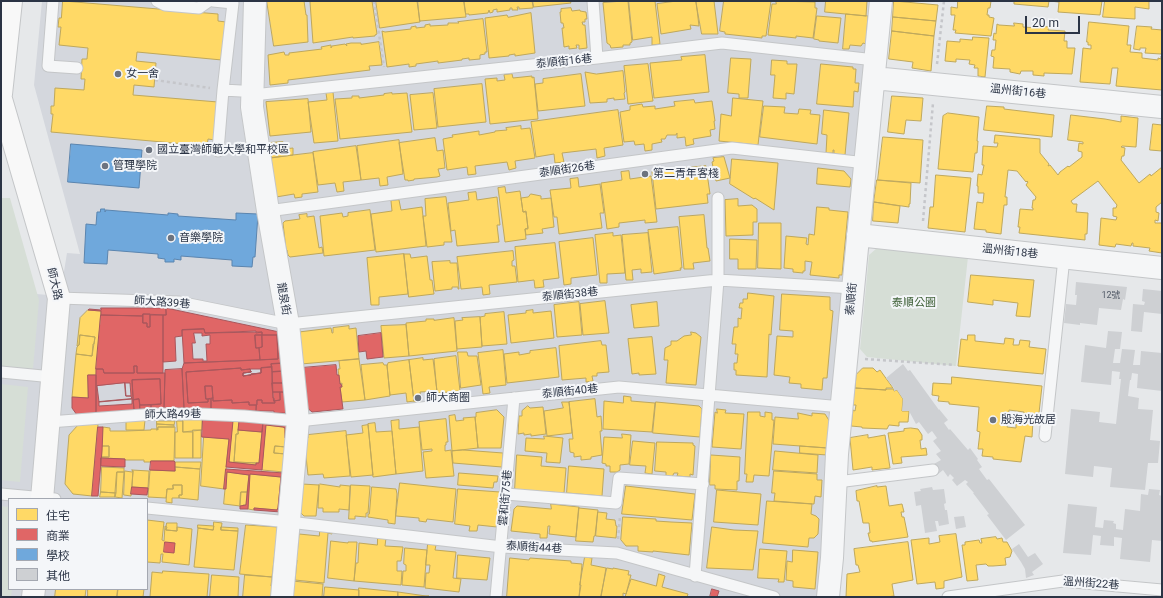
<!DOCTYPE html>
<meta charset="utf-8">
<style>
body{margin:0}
#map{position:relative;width:1163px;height:598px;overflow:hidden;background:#e6e8ea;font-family:Roboto,"Noto Sans TC",sans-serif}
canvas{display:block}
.frame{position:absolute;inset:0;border:2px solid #2b3445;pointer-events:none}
.legend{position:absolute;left:8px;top:498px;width:140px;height:92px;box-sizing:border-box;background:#f4f6f9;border:1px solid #a4a8b1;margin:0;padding:5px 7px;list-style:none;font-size:12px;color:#2b3445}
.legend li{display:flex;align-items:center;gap:8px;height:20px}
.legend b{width:20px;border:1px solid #a4a8b1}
.scale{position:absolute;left:1025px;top:16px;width:55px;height:18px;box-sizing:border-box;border:2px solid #2b3445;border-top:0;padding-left:5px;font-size:12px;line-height:14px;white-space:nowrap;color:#2b3445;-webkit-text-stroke:3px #f4f6f9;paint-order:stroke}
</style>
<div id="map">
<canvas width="1163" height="598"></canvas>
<div class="frame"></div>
<ul class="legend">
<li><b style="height:11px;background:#ffd966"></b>住宅</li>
<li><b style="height:11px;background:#e06666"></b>商業</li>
<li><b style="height:11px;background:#6fa8dc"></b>學校</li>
<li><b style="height:11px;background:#ced0d3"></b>其他</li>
</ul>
<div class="scale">20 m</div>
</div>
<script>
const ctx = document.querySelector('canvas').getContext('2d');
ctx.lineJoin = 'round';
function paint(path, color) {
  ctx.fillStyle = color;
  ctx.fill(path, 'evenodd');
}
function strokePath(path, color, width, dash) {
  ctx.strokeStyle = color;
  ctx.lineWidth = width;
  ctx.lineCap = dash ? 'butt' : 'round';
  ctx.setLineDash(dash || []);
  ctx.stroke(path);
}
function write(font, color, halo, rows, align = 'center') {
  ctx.font = font + ' Roboto,"Noto Sans TC",sans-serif';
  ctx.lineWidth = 4;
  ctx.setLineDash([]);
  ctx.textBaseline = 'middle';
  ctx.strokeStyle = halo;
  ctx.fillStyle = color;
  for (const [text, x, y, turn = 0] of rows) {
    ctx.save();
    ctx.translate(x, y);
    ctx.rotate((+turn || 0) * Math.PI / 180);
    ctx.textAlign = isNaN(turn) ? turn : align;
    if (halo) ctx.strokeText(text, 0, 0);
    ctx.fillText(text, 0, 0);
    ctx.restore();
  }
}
paint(new Path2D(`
 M42,1H244V21L247,1H872L818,597H1V291L60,296L67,253L80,254L34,85ZM241,95L274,263L267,269L261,219L256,209L240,105ZM9,499H147V589H9Z`), '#d4d7dd');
paint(new Path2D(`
 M1,198H10L39,300L33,369L1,366Z
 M877,248L968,257L956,366L867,357L860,349L869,255Z
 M1,384L28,387L20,482L1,480Z
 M1,506L9,507V589H12L11,597H1Z`), '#d6ded6');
const homes = new Path2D(`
 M63,1L218,14V21L226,22L222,60L137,52L136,61L156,63L154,87L134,85L133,95L218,102L215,140L208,139L207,146L51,132L53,114H51V106H54L55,88L84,90L85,79H81L82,59H87L88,48L59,45L61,27H58L59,18H61Z
 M267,1H304L306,15H307L308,42L274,46Z
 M318,1H372L377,34L375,35V36L353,38V37L313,43L310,2Z
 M376,1H417L420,22L380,28Z
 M418,1H464L466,17L420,21Z
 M464,1H532L533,6V8L519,9V7H517L518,10H512V8H510V10L497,12V9L493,10V12L490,13L489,10L488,13L469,15V14H466Z
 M533,1H573H570L571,3L534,7Z
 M628,1L632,42L630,43V45H623V47L611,48L610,45L607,43L603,3Z
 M629,1H655L660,44L652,45V37L633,40Z
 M677,1H696L699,26L690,25L691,29L661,34L657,4Z
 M696,1H714L718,34H702Z
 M724,1H771L766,36H762V38L725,34V32L720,31Z
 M776,1L815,2V8H817L813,38L796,36V38L768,35L772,4H776Z
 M826,1H867L866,16L825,12Z
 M894,1L938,5L936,21L893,17Z
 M958,1H991L990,8H988L987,15H989V17L994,18L991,36L955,33L956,30H953L955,15H951V7L957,8Z
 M1001,1H1102L1100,15L1058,12L1059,2L1049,1L1048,7L1014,4V2Z
 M1105,1H1149V9L1135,7V19L1103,17Z
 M571,8L572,11L580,10V11L586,12L587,19H585V22H582L583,25H585L587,48L579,49V45H576L577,48L569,49V46L564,47L562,28H564L563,23H561L560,12H561V9Z
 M531,13L535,53L515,56V54L509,55V56L489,58L485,18L507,15L508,17Z
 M846,14L868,16L866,44L863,43L861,46L850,45L849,49H843Z
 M817,16L841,18L838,43L819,41V40L814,39Z
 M893,17L936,21L934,36L892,31Z
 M483,19L487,52H485V54L480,55V59L469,60V58L462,59V60L438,63V61L416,64V66L409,67V64L387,67L382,31L385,32L411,29V27L416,26V28L425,27V25L430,24V26L448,25V23H459L458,22Z
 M1089,22L1129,26L1127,45H1131L1130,52L1142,53V58L1158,60V58L1161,59V56H1162V90L1116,86L1118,68H1112L1110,84L1080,82L1083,48L1091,49V45H1088V42H1087Z
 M1014,23L1023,24V27L1039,28L1040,26L1049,27L1048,30L1065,31L1064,41H1067V48H1075L1072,74L1044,73V76L1033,75V71H1021L1020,74L1010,72V69L993,68L994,57L991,56L992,50H995L996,40H993L994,33L996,34L997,24L999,25L1014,26Z
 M1137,26L1152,27L1151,29L1162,30V51L1161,54L1145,53L1146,48H1140V50L1134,49Z
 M892,31L934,36L931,71L912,68L913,62L889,59Z
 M973,37L989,38L985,77L978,76V68H974L975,65L969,64L970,60L956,59V62L945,61L947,41L960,42V39L972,40Z
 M379,42L382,65L369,66L370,70L288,80V83L270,85L268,55L284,52L285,55H289V53L322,49L321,47L331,45V48L332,46L345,44L347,46L346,44L351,43H361V44Z
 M705,55L709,92L654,98L650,63L682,60L681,57Z
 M731,58L751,59L748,98H739V94L728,93Z
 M772,60L787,61V64H797L794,94L786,93V99L773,98L775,75H771Z
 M648,64L653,101L628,104L624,66Z
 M821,64L853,67V69H856L855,83H859L858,92L854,91L853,107L817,104Z
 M623,71L625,92L624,93L625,99L614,100V98L607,99V102L590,103L585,72L596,74Z
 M512,74L513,78L532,76V78L534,77L538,119L490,124L485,79L497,78V81L505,80L504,75Z
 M581,74L585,106L538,111L535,84L543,83V79Z
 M482,84L486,122L438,127L434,89Z
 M333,92L338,141L314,143L308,102L327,100L326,93Z
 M392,93V94L407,93L412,132L340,139L335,99L352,98V96H359V98L384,95V94Z
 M433,93L437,128L414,130L410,95Z
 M892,96L923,98L921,121L906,120L904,134L888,132Z
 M733,98L763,101L758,145L719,141L721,114L731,116Z
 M308,99L311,132L270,136L266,102Z
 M694,100L695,103L712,101L715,121H714L715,129L710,130L711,136L693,139L694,144L686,146L685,137L677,138V133L676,135H667L665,139H661L662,142L652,144V150L645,151L644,144L635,145L634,141L624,142L620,112L630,110V106L642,104L643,107L655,106V109L675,106L674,102Z
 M764,106L785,107L784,113L798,114L799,109L811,110L810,114L820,115L817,144L760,137Z
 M987,106L1004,107V109L1054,115L1052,137L984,130Z
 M618,110L623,145L604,148L605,156L597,158L596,149L562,153L564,162L555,163L554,154L536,157L531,122Z
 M824,110L849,113L845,155L834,154V150H833V153H826L827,135L822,134Z
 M948,113L979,117L977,141H978L977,153H975L973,172L938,169L943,116Z
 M1071,115L1105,119L1121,122V116L1138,118L1136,147L1122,146L1121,147L1125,148L1124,156H1122L1121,160L1139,183L1150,174L1151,176L1162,167V202L1156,207V212L1159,213L1158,221L1155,220V223H1162V253L1149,251L1150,248L1133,246V243H1132L1131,246L1116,244L1115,247L1099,245L1101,218L1116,220L1117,217L1113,216V208H1116L1117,205L1098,181L1071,201L1073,204H1077L1076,212L1088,213L1087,234H1085V240L1019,233L1020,227H1018L1020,209L1033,210V208H1032L1033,200H1035L1036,197L1026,185L1028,182L1027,181L1026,182L1017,171L1008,170L1005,197H1007V205H1004L1001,234L986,232V230L974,229L977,202L983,203L984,193H978V186H977L978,174L982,175L984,165H982L983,146L997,147L998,143H994L995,135L1040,139V153L1049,164L1048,166L1050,165L1058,175L1060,172L1068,166L1069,167L1082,157V152L1078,151L1079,143L1083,144V142L1068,140Z
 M1153,124L1162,125V151L1150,150Z
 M521,126V129L530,128L535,158L515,161L516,168L509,170L507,162L475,166L476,174L468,175L467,167L447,170L443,139L453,137L452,135L479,131V135L495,132V131L507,130L506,128Z
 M883,137L923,140L920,183L878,180Z
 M435,138L437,151L443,150L445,168L438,169L440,176L437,177L414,179V180L408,181V180H405L399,143Z
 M399,140L403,174L387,177L388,185L380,186L379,178L361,180L357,146Z
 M283,142L284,149L293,148V155L271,158L269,143Z
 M356,146L361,180L343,182L344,191L337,192L335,183L318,185L313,152Z
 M313,153L318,192L302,194V197L295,198L294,194L276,197L271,158Z
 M724,157L730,178L716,181L712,162L714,161L713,158Z
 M732,159L778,163L774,210L755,198L754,199L730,184Z
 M706,166L710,194H707L708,203L656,209L652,172Z
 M818,168L844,171L851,179L850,187L817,184Z
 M629,171L630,179L651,176L657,222L645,223V220L619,223V227L607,229L601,183L622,180L621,172Z
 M936,175L971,178L965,232L928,228L930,207H933Z
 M578,178L579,187L600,184L604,213H600L602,228L559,234L557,217H554L550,190L571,188L570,179Z
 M877,180L911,183L910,204H909V207L874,202Z
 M505,187L506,193L520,191L523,212H526L528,228L525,229L526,239L505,242L498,188Z
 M476,192L477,200L497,197L500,225H497L499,242L457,246L455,230L451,231L448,203L469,200L468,193Z
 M531,194L541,196V199L551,198L554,227L542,229L543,233L526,235L525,229H528L526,211L523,212L521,198L528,197Z
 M446,197L452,242H444V245L427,247L423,216H426L425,199Z
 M738,199V206L752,205L757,209V222H753V235L726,236L725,200Z
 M399,200L401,210L422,207L426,246L376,252L371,214L392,211L391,201Z
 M874,202L900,206L898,223L873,221Z
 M817,207L829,208V210L848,212L842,275H839V278L810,275L812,262L805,261V271H803V273L793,272V269L784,268L786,236L807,238L806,244L808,245L809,234L814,235Z
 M370,210L375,250L324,256L320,216L342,213L343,217L348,216V213Z
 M307,214V217L314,216L319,248L322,247L323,253L290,257L288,255L287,250H286L283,223L285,221L300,219L299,215Z
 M704,215L707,248H708L710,261L693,263L694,269H684L679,217Z
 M759,223H781V269L758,268Z
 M678,227L682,268H680L681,270L654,274L648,230Z
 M613,233V236L621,235L625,273L607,274V283H600L595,235Z
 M648,233L652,272L641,273V269L632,270L633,280H626L622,235Z
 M593,238L597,275L571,278V284L564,285L559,242Z
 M730,239L757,240L756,269H738V259H730Z
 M555,243L559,278L543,280L544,287L535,288L534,280L518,282L515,247Z
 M513,251L514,260L512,261V266H515L517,282L489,285L490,294L483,295L482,287L461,289L457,257Z
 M404,254H410L411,258L427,256L430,280H432L434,294L409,297Z
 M404,254L408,294L379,297V305H371L367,258Z
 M450,261V263H457L459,289H458V287H452V289L435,291L432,262Z
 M971,275L1034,280L1030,317L1016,316L1018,303L993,300V305L968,302Z
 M748,293L774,296L771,335L769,334L767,377L736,375V370H734V363H737L738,354H735L736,344H732L734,327H738V318L741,319L742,308H739L740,303H743V299H747Z
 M782,294L830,297V310L833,311L827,378H823L822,390L801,388V384L789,383L790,377L774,375L777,336L793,337V331L780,330Z
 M605,301L609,333L583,335L580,304Z
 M579,302L582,335L557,337L554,305Z
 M657,302L659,326L634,328L631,305Z
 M88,310L101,311L96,375H88V398L72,397L76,354L92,356L93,344H94L95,337L80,335L79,345L77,346L80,318Z
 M533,310V313L551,311L554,338L511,343L508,315L526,313V311Z
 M504,312L507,344L482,346L480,317L485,316V314Z
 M480,317L482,347L457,349L455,321L463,320L462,318Z
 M454,318L457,351L409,356L406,323L426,321V319H434V320Z
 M406,325L409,356L384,358L381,326Z
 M349,326V329L356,328L359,359L301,364L299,332L331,328L332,333H333V328Z
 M691,332L696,333L701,337L696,385L666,383L668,360H664L665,348L671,345V341H677L684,336L691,335Z
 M80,335L95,337L92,356L76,354L77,347L79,345Z
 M968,335H975V341L1004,344L1005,338L1014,339L1013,345H1019L1020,340L1030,341L1029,347L1046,349L1043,374L958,366L961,339L967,340Z
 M652,337L656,374L639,375V373L632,374L628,339Z
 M601,341L602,345H606L609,372L597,373V376H592L593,381L586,382V378L562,380L559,346Z
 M556,348L559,377L507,383L504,354L519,352V355L530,353V351Z
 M503,350L506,385L489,387L490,393L483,394L478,353Z
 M458,352H467L468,356H477L481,385L461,388Z
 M456,356L460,391L437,393L434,359Z
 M423,358V360L433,359L437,391L420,392L421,401L414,402L409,360Z
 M359,359L365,400L342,402L340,387H342V383L340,384L338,369H340L339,361Z
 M409,360L414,401L407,402L406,393L390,395L387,366L388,363Z
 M383,363L384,365H387L390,396L365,400L361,365Z
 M863,368H873L877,372L880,370L893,388H886V390L855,388L856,375Z
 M952,377L1042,386L1039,413H1035L1034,417H1024V412L1009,410L1007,427L1016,428V419L1033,421L1032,437L1025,436L1021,462L993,459V457L982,456L983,449H978L980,432L977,431L979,407L949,404V402L938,401L939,396L932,395L933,383L951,384Z
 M855,388L886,390V389H894V391L897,390L903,399L902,411H909L908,422H899V426L889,425L887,429L862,428V427L851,426L853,410L855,411L856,405H853Z
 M624,396L631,397V401L655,403L652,432L603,429L604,401L623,403Z
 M595,399L597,417L601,416L602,431H600L602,455L591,457V459L581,460V456L574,457V453L570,452L569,439H573L569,402Z
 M562,402H569L572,433L547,436L544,411L563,408Z
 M656,402L699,406L702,409L700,437L653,433Z
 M528,406L530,408L543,407L546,434L531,436V434L524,435V433L518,434L519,416H522V411Z
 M717,409L726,410L725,413L744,414L741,449L712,447L715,412L717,413Z
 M497,410L504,417L501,448H478L475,417H476V413Z
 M748,412H760V416L765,417V412L772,413V420H774L769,476L754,475L753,482H746L747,474H745Z
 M798,413L812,416V413L825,414L830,422L828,448L773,444L775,417L798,419Z
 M455,415L456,421L464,420L463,418L475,417L478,448L452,451L449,416Z
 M183,419H202V430L183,432Z
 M446,419L448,442H446V445H445V451L451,450L454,476L426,478L423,452L432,451V449L422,450L419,422Z
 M145,420L144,430H126V421Z
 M399,420V429L419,427L423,471L396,474L391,421Z
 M157,421H175L174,425L157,424Z
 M177,421H183V432H193V458H175V432H177Z
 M233,421H239L238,434H236L234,462L256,463V465L229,462Z
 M375,423L376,432L392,431L396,474L373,477L368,424Z
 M98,424L92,496L73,494L65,484L69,435L78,425Z
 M157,424L174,425V427H158L157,430Z
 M266,425L283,427L285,428V438H288L286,447L275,446L274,453L287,454L284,472L262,470Z
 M368,425L373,475L351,477L346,435L363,433L362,426Z
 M103,427L110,428V431H126L151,430V429H157L158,430V427H175L174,461H151V462H144V460H125V459L102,458V457H109V446H102Z
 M911,428L918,429L922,435V440H920L921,449L926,448L927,455L901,457L902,463L893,464L888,433L904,431V429Z
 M193,430H201V458H193Z
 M238,430L262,432L259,463L234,462L236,434H238Z
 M346,431L350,476L324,478L323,474L308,475L304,438H308V435Z
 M622,434L631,435L629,464L620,465V470L617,472H610V466H606V464L602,463L604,437L622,438Z
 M868,435V438L885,435L890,468L872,470V467L853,470L850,438Z
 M544,436L563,438L560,463L546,462L547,453L525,451L526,438L544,439Z
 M204,437L229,439L224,489L201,486Z
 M633,441L655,443L652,474L645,473L646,466L630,465Z
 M657,442L693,443V445L695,446L693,475L690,474V477L677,476L678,473H674L672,477L666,476V472L655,471Z
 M102,446H109V457H102Z
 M275,446L286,447L285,454L274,453Z
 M800,446L827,448V455L800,453Z
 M463,450L503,453L502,467L453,463L452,451Z
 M775,451L818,455L817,473L773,470Z
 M517,455L542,457L541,466L566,468L564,493L517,490L515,489Z
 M711,455L740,457L739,481H737V490L715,489V485H710Z
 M175,462H201L200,469L175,467Z
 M569,466L604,469L602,496L567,493Z
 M102,467L124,468V472H117L116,493L101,492Z
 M175,467L200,469L198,500L179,498V495H182V485H173V489H167L166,498L148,497L150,470L175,471Z
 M132,470L149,471L148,488L132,487L133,471Z
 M125,471L132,472L133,471L131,496L124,495Z
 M774,471L817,474V480H822L821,497L815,496L814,504L774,501L775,493H772Z
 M117,472H124L122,498L115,497Z
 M227,472L249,475L247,492H241L240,506L224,504Z
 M459,473L498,476L497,482H494L493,488L458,485Z
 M250,474L281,477L278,508L277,510L254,508V510L248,509Z
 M400,483L456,489L453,522L427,519L426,522L419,521V518L396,516Z
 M302,484L319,485L316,516H304L299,511Z
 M320,484L340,487V485L350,486L349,510L339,509V512H323V508H318L319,485Z
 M173,485H182V495H179V498H172V503L166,502L167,489H173Z
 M351,485L370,486L368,513H366V517L355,516V519H349Z
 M626,486L695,494L692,520L622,514Z
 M877,486V487L886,486L889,506L902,504L904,512H901L902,517H904L908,537L872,542V541H870L868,533H870L869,523H863L859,501H857L856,491Z
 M372,487L396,489L397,494L395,524L388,523V520L368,517V514H369Z
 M458,489L500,492L497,527L478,525L477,531H469L470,526L455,524Z
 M717,490L761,494L758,525L714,522Z
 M101,492L116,493L115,497H100Z
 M241,492H247L246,505H243V506H240Z
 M767,501L812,504L811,514L816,516L819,519L818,534L814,538H809L808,547L763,543Z
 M551,504L579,507L576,537L549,534L550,526H548L547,538H540V534L511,531L514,509L517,506L551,509Z
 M579,508L598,510L595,536H594L593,542L576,541Z
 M598,512L607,513L606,519L615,520L616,526H617L616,538L596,536Z
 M623,517L656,519V521L671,522L692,523L689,555L653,551V552L638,551V546H626L621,540Z
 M147,520L164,522L162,540L164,541L165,526L167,527L166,530L177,531V527L192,529L189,565L162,562L163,554H161L160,563L147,562Z
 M214,522L222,523L221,530L238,531L234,570L194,567L198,528L213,530Z
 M167,523H177V531L166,530Z
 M198,525L214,526L213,530L198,528Z
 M246,525L278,527L272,577L240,574Z
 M221,527L238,528V531L221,530Z
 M712,527L734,530L758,531L753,570L707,568Z
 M320,530L332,531V534L328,533L324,583L295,580L297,560H295L296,553L297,554L299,534L319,536Z
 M956,534L962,577L944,581V588L936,589L935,582L917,584L911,540L929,538V544L940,542L939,536Z
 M378,537L386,538L385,546L403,547L401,561H397V571H402L401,585L354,581L356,563H358L359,543L377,545Z
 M996,537L997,539L1002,538L1003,542H1007L1012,551L1010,557L1005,558L1006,565L993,566H988L986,564L976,565L978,580L967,581L962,545H965V542L979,540L980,543H982L981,539Z
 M331,541L348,543V542H357L354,581L328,578Z
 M908,542L913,580L892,584L894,596L887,597H846L847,574L860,572L858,565H856L854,549Z
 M428,544L436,545L435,550L456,552L453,578L461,579L459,592L425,588L426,573H429L430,565H426Z
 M405,548L427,550L424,587L402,585L403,571H406V565L404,564Z
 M760,549L787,551L784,582H778L779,579L758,578Z
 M793,550L818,552L815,589L793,587V581L786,580L787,561L792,562Z
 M458,555L490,558L487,580L457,578Z
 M585,557L592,558L591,565L606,568L601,597H579L581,585H580Z
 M510,558L529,560L530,558L571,561V563L582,564L579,597H507Z
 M607,568L613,569V568L629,571L628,575H631L626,594L623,593V597H601Z
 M163,571L209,574L207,597H150L152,572L162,573Z
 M659,574L665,576L662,587L688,594L687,597H625L631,579L656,586Z
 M212,575L239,577L238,597H210Z
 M245,575L272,577L271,586H274L273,597H243Z
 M292,581L323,584L322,597H291Z
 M325,587L359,590V597H324Z
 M359,588L398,592V597H359Z
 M56,589H86L85,597H55Z
 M88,589H118L117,597H88Z
 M118,589H144L143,597H117Z
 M398,592L426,596H429L398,597Z`);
paint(homes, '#ffd966');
strokePath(homes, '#bfa85c', 1);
const shops = new Path2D(`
 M101,308H166V315L143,314V316L101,315V311L88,310L89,309L101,310Z
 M166,308L284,333L286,363L271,364L272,367L261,368V373L251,374V375L243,376V373L251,372L250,369L241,370V368L186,372L188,403L208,402V399H211V409H184L182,369L184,363L278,359L277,335H262V332L256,333V331L205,333L204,329L182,330V336L175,337L176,361L163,362V315H166Z
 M143,314H150V327H147V323H143Z
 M101,315L143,316V323H147V327H150V315H163V373H137V366H134V373H104L103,369H96Z
 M204,329L205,333L262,332V335H255L256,348H259L260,360L184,363L182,330Z
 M194,333H202V336L210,335V344H206L207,361H203V359H193L192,343H195Z
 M381,333L383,357L367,359L366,351L359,352L358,336Z
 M255,335H262V347L256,348Z
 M262,335H277L278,359L260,360L259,348L262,347Z
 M286,363V371L272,372L271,364Z
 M336,365L337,375H339L340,384H341L342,387H340L343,409L312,412L305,406L301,368Z
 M134,366H137V373H165L164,409H151V405L161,404L160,379L132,380L134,410L96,413V369H103L104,373H134Z
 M272,367L273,398H274L275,403H262V400H257V405H249V402L232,403V400L213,401L212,386H205L206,399H208V402L188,403L186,372L241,368V370L250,369L251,372L243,373V376L251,375V374L261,373V368Z
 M182,369L184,408H164L165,370Z
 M250,369H261V373L243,376V373L251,372Z
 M286,371L285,383H272V372Z
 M88,375H96V413L77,415L72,408V397L88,398Z
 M160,379L161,404L140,405L139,399L133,400L132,380Z
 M125,383H130L131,396H126Z
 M125,383L126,396H131L132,399L99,402L97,386Z
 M272,383H285L287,392H273Z
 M205,386H212L213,398L206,399Z
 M273,392H280V400L274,401Z
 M280,392H287L289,413H274V411H256L257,400H262V403H275L274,401L280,400Z
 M213,398V401L232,400V403L249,402V405H256V411L211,409V399Z
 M132,399V404L99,406V402Z
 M139,399L140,409L134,410L133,400Z
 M140,405H151V409H140Z
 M203,419L233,421L229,462L256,465V463H259L263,422L289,425L288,438H285V428L283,427L266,425L262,470L226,467L229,439L202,437Z
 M232,420L263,422L262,432L238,430L239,421H233Z
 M98,427H103L102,451L98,496H92Z
 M101,458L125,459V467L101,466Z
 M151,461H174L175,462V471L150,470Z
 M226,469L284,473L281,512L254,510V508L277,510L278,508L281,477L250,474L248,509H240V506L246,505L249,475L227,472L226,489H224Z
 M132,487L148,488L147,495L131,494Z
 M165,542L175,543L174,553L164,552Z
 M712,589L719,591L717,597H710Z`);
paint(shops, '#e06666');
strokePath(shops, '#aa575c', 1);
const schools = new Path2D(`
 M71,144L142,150L139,188L68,182Z
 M101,209H105V212L106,210L168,215V213L178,214V216L236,220V213L258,214L255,257H253L252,267L232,266V260L181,256V260L174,259V262H165V259L158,258V254L108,250L107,264L84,263L86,224L96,225L97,212H100Z`);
paint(schools, '#6fa8dc');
strokePath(schools, '#5b85af', 1);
paint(new Path2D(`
 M1076,282L1127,287L1125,300L1123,299L1121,310L1099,308L1097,325L1080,323V325L1064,323L1066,304L1076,305L1077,295H1075Z
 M1143,289L1162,291V314L1144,312L1142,332L1131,331L1133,304L1144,305L1145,302L1142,301Z
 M1108,331L1122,332L1120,349H1115L1113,363H1120L1122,349L1135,350L1133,365H1140L1141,351L1162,353V391L1137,388L1138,374L1132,373L1131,380H1130L1128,396L1139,398L1138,409L1153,410L1150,440L1160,441L1158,463H1148L1145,490L1110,487L1112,468L1094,466L1093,477L1065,474L1071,409L1100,412L1099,422L1116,424L1121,379H1119L1120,372L1112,371L1111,385L1081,382L1085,345L1106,348Z
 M903,364L908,371L910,370L939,410V409L948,420L944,423L949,430L950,429L968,450L970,448L978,459L977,460L982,467L979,469L987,480L989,479L1025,525L1006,540L987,515L989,514L973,493H974L966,484L968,482L965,480L957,486L952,480L954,478L950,474L948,477L943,470L937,475L932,465L941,460L936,454L941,451L933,441L937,438L932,431L928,434L919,422L916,424L909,411H902L903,399L897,390L894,391V388L886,378Z
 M932,487L933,490L944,489L946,503L944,504L945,510H947L949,524L939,526L938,521H935L937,531L925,533L921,505L916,506L914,492L921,491L920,489Z
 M1149,489L1160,490L1159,495L1162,496V541L1152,540L1150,562L1120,559L1122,538L1114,537V546L1100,545L1101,536L1093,535L1091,555L1063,553L1068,504L1097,507L1095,527L1103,528L1104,520L1114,521L1113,523L1116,524V529L1123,530L1125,509L1140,511L1141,494L1148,495Z
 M964,516L966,527L956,529L954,517Z
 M1019,544L1028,557L1035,553L1043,564L1032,572L1034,575L1026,578L1025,569L1021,562L1012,549Z`), '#ced0d3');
const lane = new Path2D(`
 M53,1L48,66L77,68
 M157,1L165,5L199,8L209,1
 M213,1L233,3L223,90L241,91
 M593,1L597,58
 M253,95L597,58L722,43L875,60
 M218,151L223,90
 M268,211L732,148L866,163
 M59,298L179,302L288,324L718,280L853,288
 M1,372L53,377
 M49,422L155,414H200L244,416L298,421L619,387L842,407
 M1045,436L1064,258
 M837,482L933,470
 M1,494L55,499
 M506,494L616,503L619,478L703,484
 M147,508L289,522L502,547L617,553L774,597
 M695,576L718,280V198
 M496,597L514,398
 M948,597L1063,581L1162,590`);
const street = new Path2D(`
 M255,1L252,107L268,211L288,324L298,421L282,597
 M874,78L1162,107
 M858,235L1162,268
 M828,597L832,558L837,454L881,1`);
const secondary = new Path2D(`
 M1,94L11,1
 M1,99L59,298L42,499
 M33,597L34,589`);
strokePath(lane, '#c4c6c8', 13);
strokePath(street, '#c4c6c8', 24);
strokePath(secondary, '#c4c6c8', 24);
strokePath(new Path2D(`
 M374,1L384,67
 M937,64L944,1
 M155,80L210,88
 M923,221L933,103
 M865,359L955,365
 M618,539L620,516`), '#c5c6ca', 2.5, [3, 3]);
strokePath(lane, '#f5f6f7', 11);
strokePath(street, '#f5f6f7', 22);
strokePath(secondary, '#f8f8f8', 22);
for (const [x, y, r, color] of [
 [118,74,4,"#6c737f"],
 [149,150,4,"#6c737f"],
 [105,166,4,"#6c737f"],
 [645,174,4,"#6c737f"],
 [171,238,4,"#6c737f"],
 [418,398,4,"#6c737f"],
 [993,420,4,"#6c737f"]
]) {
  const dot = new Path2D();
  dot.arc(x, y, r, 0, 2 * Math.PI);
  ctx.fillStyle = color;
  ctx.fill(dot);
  strokePath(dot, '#f4f6f9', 1.5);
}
write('9px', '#545c69', null, [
 ["12號",1111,296]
]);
write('11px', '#2b3445', '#f4f6f9', [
 ["泰順街16巷",564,62,-6],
 ["溫州街16巷",1018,92,6],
 ["泰順街26巷",567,170,-8],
 ["溫州街18巷",1010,252,6],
 ["師大路",54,284,77],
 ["泰順街38巷",570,295,-6],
 ["龍泉街",283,299,80],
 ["泰順街",852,299,-85],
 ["師大路39巷",162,303,4],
 ["泰順街40巷",570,392,-6],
 ["師大路49巷",173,415,-1],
 ["雲和街75巷",506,498,-85],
 ["泰順街44巷",534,548,3],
 ["溫州街22巷",1091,584,4]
]);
write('11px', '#2b3445', '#f4f6f9', [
 ["女一舍",126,74],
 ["國立臺灣師範大學和平校區",157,150],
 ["管理學院",113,166],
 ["第二青年客棧",653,174],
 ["音樂學院",179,238],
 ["師大商圈",426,398],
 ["殷海光故居",1001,420]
], 'left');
write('11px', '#3f6138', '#f4f6f9', [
 ["泰順公園",914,303]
]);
</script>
